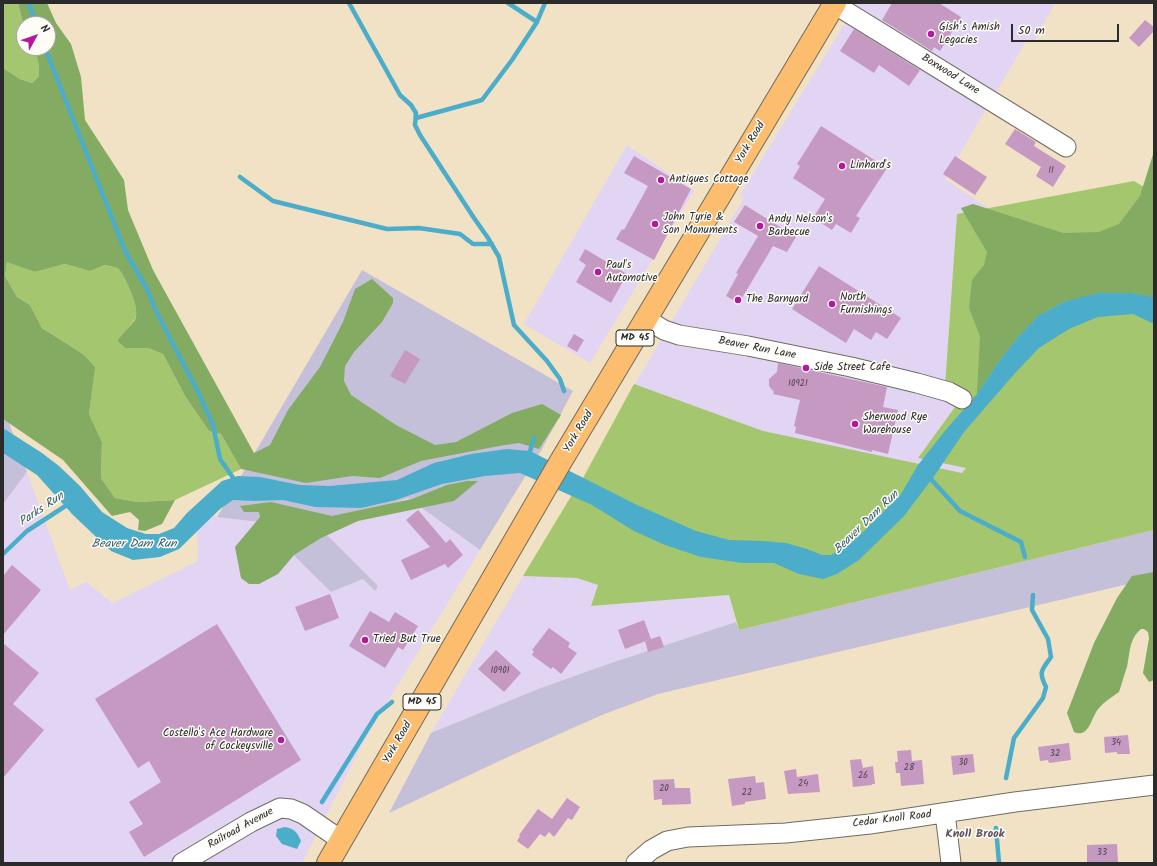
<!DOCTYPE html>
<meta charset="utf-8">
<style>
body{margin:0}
#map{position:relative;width:1157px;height:866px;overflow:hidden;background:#f1e2c5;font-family:Kalam,sans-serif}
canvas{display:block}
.frame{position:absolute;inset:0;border:4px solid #2b2b2b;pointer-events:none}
.north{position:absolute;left:16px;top:16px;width:40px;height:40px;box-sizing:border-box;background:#fdfcf7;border:1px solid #a9a8a5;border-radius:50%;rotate:50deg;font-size:11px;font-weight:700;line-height:16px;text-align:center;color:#2b2b2b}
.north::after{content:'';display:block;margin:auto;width:14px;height:18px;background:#b5179e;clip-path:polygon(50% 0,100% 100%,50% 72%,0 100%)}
.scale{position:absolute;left:1011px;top:24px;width:108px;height:18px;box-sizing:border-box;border:2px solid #2b2b2b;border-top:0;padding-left:5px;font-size:12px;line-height:14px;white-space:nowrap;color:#2b2b2b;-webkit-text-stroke:3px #fdfcf7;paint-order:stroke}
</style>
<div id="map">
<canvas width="1157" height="866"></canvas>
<div class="frame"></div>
<div class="north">N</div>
<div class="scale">50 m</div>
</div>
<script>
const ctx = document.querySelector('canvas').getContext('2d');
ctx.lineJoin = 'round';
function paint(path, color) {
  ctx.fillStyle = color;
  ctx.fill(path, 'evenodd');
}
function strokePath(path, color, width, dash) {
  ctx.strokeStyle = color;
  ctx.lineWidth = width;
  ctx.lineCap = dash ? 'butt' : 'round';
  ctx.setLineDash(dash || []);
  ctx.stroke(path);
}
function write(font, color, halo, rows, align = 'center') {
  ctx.font = font + ' Kalam,sans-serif';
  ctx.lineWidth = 3;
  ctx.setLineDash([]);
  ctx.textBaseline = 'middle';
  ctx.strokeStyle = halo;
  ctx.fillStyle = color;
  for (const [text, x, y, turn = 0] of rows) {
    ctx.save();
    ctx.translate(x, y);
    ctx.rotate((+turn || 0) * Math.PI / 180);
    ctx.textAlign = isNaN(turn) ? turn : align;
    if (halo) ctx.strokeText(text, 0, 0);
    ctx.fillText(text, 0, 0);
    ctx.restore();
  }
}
paint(new Path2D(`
 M857,3H1055L1034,42L1028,38L945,179L988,208L957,214L945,386L960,400L918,458L966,468L962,473L759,431L634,386L744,198L740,195Z
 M627,145L694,191L590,363L524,324Z
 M27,472L70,590L86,582L113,603L198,561L197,532L213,516L260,522L331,592L363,579L375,591L378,586L319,527L354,517L408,498L480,550L365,739L302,863H3V504Z
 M523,576L577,578L598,585L591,606L729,595L736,622L608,664L538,689L431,733Z`), '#e2d4f3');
paint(new Path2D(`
 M362,270L573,391L542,449L480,550L408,498L354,517L320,528L378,586L375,591L363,579L331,592L260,522L217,517Z
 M3,406L27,472L3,504Z
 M1154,530V578L658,694L602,715L510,756L389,813L431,733L538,689L608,664L736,622L739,630Z`), '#c5c0da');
paint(new Path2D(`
 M3,3H18L24,27V48H35L36,49L39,66V76L32,83L20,79L3,68Z
 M1134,181L1154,193V530L739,630L729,595L591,606L598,585L577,578L523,576L573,493L596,485L583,478L634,384L763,431L962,473L966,468L918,458L960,400L945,386L957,214Z
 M7,261L35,272L65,264L90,271L105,265L118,268C125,277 141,308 135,319C130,327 123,334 117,341L125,348H148L163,354L185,396L209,431L221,434L241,469L175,500L138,502L115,498L101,478L102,442L89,414L94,367L83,354L42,328L30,305L17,297L5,276Z`), '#a4c66f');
paint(new Path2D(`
 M18,3H47L56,23L71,44L81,77L85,120L124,180L128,210L153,270L254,453L270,445L288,410L320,367L343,322L355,289L372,279L393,298V303L382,322L354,352L345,366L344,381L351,395L396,425L435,445L456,442L512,413L542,404L561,415L539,449L519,443L499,446L421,461L380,478L352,476L306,483L241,469L221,434L209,431L185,396L163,354L148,348H125L117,341C122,334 130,327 135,320C141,308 125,277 118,268L105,265L90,271L65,264L35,272L7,262L5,276L17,297L30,305L42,328L83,354L95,367L89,414L102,442L101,478L115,498L138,502L175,500L162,524L145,531L138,530L139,520L130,512L112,516L63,460L3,419V68L20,79L32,83L39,76V66L35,48H48V24H24V27Z
 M1154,151V297L1131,293L1066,301L1039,315L1018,337L999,361L977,394L980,336L969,308L972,280L984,265L987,252L961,208L973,204L1063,233L1099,232L1119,224L1140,196Z
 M467,481H478L454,501L358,521L321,538L294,555L278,574L259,584H249L241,578L235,547L260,517L259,512H244L240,506L271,502L332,516L412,499L447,485Z
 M1154,572V680L1149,682L1143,673L1149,638L1148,632L1144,629H1141C1129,639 1130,653 1127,667C1124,675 1122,683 1119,692C1112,697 1105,701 1099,708C1091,716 1090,739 1074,732L1067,713L1094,643L1117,598L1132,576Z`), '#83ab62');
paint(new Path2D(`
 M1099,293H1131L1154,297V324L1133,314L1098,317L1069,329L1039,348L1016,372L964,432L935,475L904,516L859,560L837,574L823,579L799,574L774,563H742L701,557L665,545L634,531L592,505L520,473L485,476L442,484L396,500L361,508L315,507L283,500L253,501L233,500L220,509L179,549L160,557L133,560L111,551L73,515L37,475L3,453V428L42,453L59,466L80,486L102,512L127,528L146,534H159L174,528L187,513L222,481L238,476L260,477L300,485L329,486L397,480L434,463L471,454L507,449L530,451L635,504L696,531L729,540L764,541L786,543L807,549L822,555H831L844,548L858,537L901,494L918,465L944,432L977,394L999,361L1018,337L1039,315L1066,301Z
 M285,827C295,829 297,832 301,841L297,849L282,844L276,836L277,829Z`), '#4badca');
strokePath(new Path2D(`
 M29,3L36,24
 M349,3L400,95L411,105L416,113L415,125L420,135L474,218L488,238L499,257L514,325L547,361L560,379L564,391
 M508,3L537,22
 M45,48L125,251L147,289L155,309L200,396L213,425L220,459L236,482
 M416,118L482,100L512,60L537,22L545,3
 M240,177L273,201L387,229L419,228L460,234L473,244H492
 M529,455L534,438
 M929,477L960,511L1021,542L1025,557
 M3,554L27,531L70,503
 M1006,778L1014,738L1043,698L1046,687C1038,671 1042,670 1051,657L1048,639L1032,610L1033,595
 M322,802L377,714L392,702
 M996,828L999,863`), '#4badca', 4.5);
paint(new Path2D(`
 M892,3H939L961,17L940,51L934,47L932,51L882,20Z
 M1145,20L1154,27V31L1139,47L1129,38Z
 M854,29L920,70L909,86L879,65L874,73L840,51Z
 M821,126L887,168L856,216L860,218L851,233L836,224L832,230L813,218L825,199L793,178L800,166L797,164Z
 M1015,129L1036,142L1034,146L1066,166L1053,187L1036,176L1041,167L1005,144Z
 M634,156L691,189L654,260L616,239L622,229L624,230L648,186L624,173Z
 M955,156L987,177L975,195L943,174Z
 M745,205L796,237L787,252L773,246L739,303L726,296L738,274L736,273L758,236L734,222Z
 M585,249L627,274L611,303L576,282L586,265L579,260Z
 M819,266L901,318L887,339L876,332L871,340L854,329L846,343L792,309Z
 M574,334L584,340L577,352L567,346Z
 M405,350L420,359L405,384L390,376Z
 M778,363L887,387L883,407L898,410L888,454L872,450V452L795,433L796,427L794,426L800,400L773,394L774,392L769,386V379L777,372Z
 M418,510L446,543L450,539L463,555L448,568L445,564L411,580L401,560L430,547L406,520Z
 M12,565L41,590L3,635V576Z
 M330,594L339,618L305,631L295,607Z
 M370,611L389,622L395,612L418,626L403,650L398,647L385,668L349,646Z
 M644,620L651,639L625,649L618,630Z
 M217,624L301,760L144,857L129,832L143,824L129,802L161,782L149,761L138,768L95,699Z
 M549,628L570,643L568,647L577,653L561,674L553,667L551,669L532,655L534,651L532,650Z
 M660,636L664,647L648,652L645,641Z
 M3,643L39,673L13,704L44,730L3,778Z
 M496,650L521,673L504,692L478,669Z
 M1128,735L1130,754H1117V752L1105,753L1104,737Z
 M1069,743L1071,760L1049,763L1048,760L1040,761L1038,747Z
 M911,750L912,761L922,760L924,784L901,786L900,773H896L895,762H898L897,751Z
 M973,754L975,772L953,775L951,756Z
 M861,759L863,768L873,766L875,784H872V785L853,787L850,760Z
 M796,769L797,777L818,774L820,792L788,794L784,771Z
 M755,776L756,783L764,782L766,799L745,802V804L732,806L728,779Z
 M674,779L675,788H690L691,804L662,805V799L654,800L653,780Z
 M567,798L580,807L572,820L568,818L554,837L549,832L545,837L540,834L528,849L517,841L520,836L519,835L538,809L552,819Z
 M1117,844L1118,862L1087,863V845Z`), '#c699c2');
const minor = new Path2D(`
 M834,4L1066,147
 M646,319L664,330L679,335L748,346L851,367L917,383L949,392L962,399
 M945,813L951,863
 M182,863L251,822L280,808L291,809L303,814L341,840
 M636,863L651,850L667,841L688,837L786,833L870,824L1015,802L1154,785`);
const major = new Path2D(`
 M328,863L561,461L835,3`);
strokePath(minor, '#706b61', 21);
strokePath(major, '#706b61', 24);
strokePath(minor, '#fff', 19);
strokePath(major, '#fcbd6f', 22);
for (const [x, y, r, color] of [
 [931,34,4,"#b5179e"],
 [842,166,4,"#b5179e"],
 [661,180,4,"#b5179e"],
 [655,224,4,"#b5179e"],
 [760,226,4,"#b5179e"],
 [598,272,4,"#b5179e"],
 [738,300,4,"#b5179e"],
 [832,304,4,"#b5179e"],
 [806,368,4,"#b5179e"],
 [855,424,4,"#b5179e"],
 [365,640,4,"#b5179e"],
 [281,740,4,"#b5179e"]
]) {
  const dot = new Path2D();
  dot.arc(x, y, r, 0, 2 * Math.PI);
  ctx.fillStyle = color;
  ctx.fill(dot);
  strokePath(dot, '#fdfcf7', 1.5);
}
write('9px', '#524651', null, [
 ["11",1051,171],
 ["10921",798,384],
 ["10901",500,671],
 ["34",1116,743],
 ["32",1055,754],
 ["30",963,763],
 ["28",909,768],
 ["26",863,776],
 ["24",803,784],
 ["20",664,789],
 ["22",747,793],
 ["33",1102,853]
]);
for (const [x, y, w] of [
 [635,338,38],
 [422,702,38]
]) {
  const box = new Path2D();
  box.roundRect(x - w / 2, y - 8, w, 16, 3);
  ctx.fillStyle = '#fdfcf7';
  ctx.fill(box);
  strokePath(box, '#2b2b2b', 1);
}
write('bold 10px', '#2b2b2b', null, [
 ["MD 45",635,338],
 ["MD 45",422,702]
]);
write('11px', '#2b2b2b', '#fdfcf7', [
 ["Gish’s Amish",939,28],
 ["Legacies",939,41],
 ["Linhard's",850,166],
 ["Antiques Cottage",669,180],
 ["John Tyrie &",663,218],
 ["Son Monuments",663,231],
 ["Andy Nelson's",768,220],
 ["Barbecue",768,233],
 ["Paul's",606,266],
 ["Automotive",606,279],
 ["North",840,298],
 ["Furnishings",840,311],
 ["The Barnyard",746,300],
 ["Side Street Cafe",814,368],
 ["Sherwood Rye",863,418],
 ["Warehouse",863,431],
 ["Tried But True",373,640],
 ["Costello's Ace Hardware",273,734,"right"],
 ["of Cockeysville",273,747,"right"]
], 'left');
write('11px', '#2b2b2b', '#fdfcf7', [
 ["Boxwood Lane",950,75,32],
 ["York Road",751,143,-59],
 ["Beaver Run Lane",757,349,11],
 ["York Road",579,432,-59],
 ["York Road",398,743,-60],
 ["Cedar Knoll Road",892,820,-7],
 ["Railroad Avenue",241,829,-29]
]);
write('italic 12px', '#385f6b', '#fdfcf7', [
 ["Parks Run",42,510,-34],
 ["Beaver Dam Run",867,523,-44],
 ["Beaver Dam Run",134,545]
]);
write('bold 12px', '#615260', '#fdfcf7', [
 ["Knoll Brook",975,835]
]);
</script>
